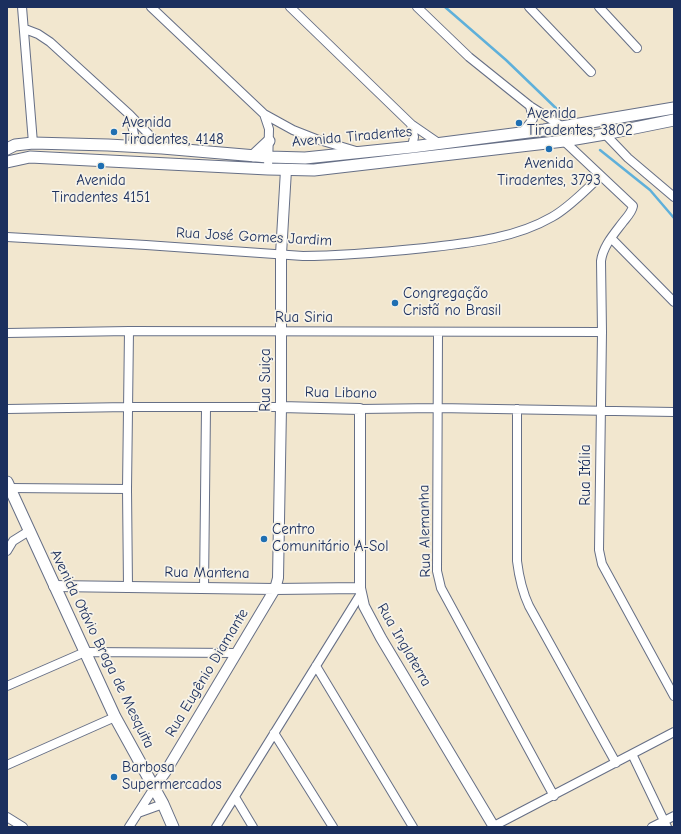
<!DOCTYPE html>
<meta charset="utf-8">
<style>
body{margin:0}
#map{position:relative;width:681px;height:834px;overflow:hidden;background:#f2e7cf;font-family:"Comic Neue",sans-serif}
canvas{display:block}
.frame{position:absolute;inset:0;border:8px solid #1b2f5e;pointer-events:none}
</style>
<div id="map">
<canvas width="681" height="834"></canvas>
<div class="frame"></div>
</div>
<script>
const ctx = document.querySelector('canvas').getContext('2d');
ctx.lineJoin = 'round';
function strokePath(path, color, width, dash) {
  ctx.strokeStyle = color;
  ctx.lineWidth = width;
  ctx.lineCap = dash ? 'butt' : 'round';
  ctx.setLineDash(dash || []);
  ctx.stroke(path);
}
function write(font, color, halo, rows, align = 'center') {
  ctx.font = font + ' "Comic Neue",sans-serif';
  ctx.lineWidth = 3.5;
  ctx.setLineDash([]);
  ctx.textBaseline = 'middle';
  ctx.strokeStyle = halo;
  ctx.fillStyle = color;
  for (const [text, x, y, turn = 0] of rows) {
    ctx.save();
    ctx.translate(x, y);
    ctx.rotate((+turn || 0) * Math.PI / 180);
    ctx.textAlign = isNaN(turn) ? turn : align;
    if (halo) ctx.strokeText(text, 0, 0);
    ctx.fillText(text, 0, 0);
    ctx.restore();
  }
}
strokePath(new Path2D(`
 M445,7L506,60L561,113
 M600,150L650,190L674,218`), '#5fb0da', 2.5);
const minor = new Path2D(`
 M22,7L33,143
 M151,7L264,114L293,130L316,139L356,151
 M290,7L411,124L440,144
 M417,7L469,57L530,106L563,127
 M529,7L591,72
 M599,7L637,48
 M25,29L38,34L50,42L130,115L162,148
 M264,114L269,129L268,169
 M130,116L134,134L133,146
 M411,124L414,137L412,147
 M522,133L533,119L530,106
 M605,134L628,158L674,197
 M564,141L633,206C632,212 627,217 623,222C614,234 603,246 601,261L602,332L599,550L602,564L674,696
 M7,237L146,245L303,256C344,256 385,252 425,248C468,243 514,239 552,217C570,207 585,190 601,176
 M611,238L674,302
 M7,333L129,331L602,332
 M438,333L437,571L441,588L554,796
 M7,409L128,407H281
 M360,409L437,408L674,412
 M517,409V561C519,577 522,591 529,606L616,763
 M10,488L127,489
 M7,551L13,541L29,531
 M128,587L127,489L129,331
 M204,588L206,408
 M316,666L413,827
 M7,686L85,652L236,653
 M274,733L333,827
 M632,754L667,827
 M7,765L115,717
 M235,797L253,827
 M138,813L163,804
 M7,817L23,827
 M129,827L154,788
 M216,827L360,595
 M492,827L674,732
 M652,827L674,816`);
const tertiary = new Path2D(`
 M281,407L360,409V588L364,606L381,638L494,827
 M54,586L275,589L360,588
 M154,788L166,771L275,589L278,578L281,407V254L286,170`);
const secondary = new Path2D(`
 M7,149L15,145L33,143L108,145L162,148L268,157L305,158L412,147L544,130L674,108
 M253,156L269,141
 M7,162L30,157L268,169L314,170L564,141L605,134L674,120
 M7,482L115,717L163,804L173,827`);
strokePath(minor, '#666f86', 10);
strokePath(tertiary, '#666f86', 12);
strokePath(secondary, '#666f86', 13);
strokePath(minor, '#fff', 8);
strokePath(tertiary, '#fff', 10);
strokePath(secondary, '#fff', 11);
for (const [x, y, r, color] of [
 [519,123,4,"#1f6fb2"],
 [114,132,4,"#1f6fb2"],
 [549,149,4,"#1f6fb2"],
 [101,166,4,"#1f6fb2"],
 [395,303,4,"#1f6fb2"],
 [264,539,4,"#1f6fb2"],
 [114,777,4,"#1f6fb2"]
]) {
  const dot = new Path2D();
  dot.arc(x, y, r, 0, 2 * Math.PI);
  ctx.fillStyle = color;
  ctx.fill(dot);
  strokePath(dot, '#f7f3e8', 1.5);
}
write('15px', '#1b2f5e', '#f7f3e8', [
 ["Avenida",527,114],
 ["Tiradentes, 3802",527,131],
 ["Avenida",122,123],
 ["Tiradentes, 4148",122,140],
 ["Avenida",549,164,"center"],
 ["Tiradentes, 3793",549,181,"center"],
 ["Avenida",101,181,"center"],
 ["Tiradentes 4151",101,198,"center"],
 ["Congregação",403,294],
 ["Cristã no Brasil",403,311],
 ["Centro",272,530],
 ["Comunitário A-Sol",272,547],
 ["Barbosa",122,768],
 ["Supermercados",122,785]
], 'left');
write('15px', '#1b2f5e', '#f7f3e8', [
 ["Avenida Tiradentes",352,137,-5],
 ["Rua José Gomes Jardim",254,237,3],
 ["Rua Siria",304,318],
 ["Rua Suiça",266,380,-90],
 ["Rua Libano",341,393,1],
 ["Rua Itália",586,475,-90],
 ["Rua Alemanha",425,531,-91],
 ["Rua Mantena",207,573,1],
 ["Rua Inglaterra",404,645,60],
 ["Avenida Otávio Braga de Mesquita",102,649,64],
 ["Rua Eugênio Diamante",207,673,-59]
]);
</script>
